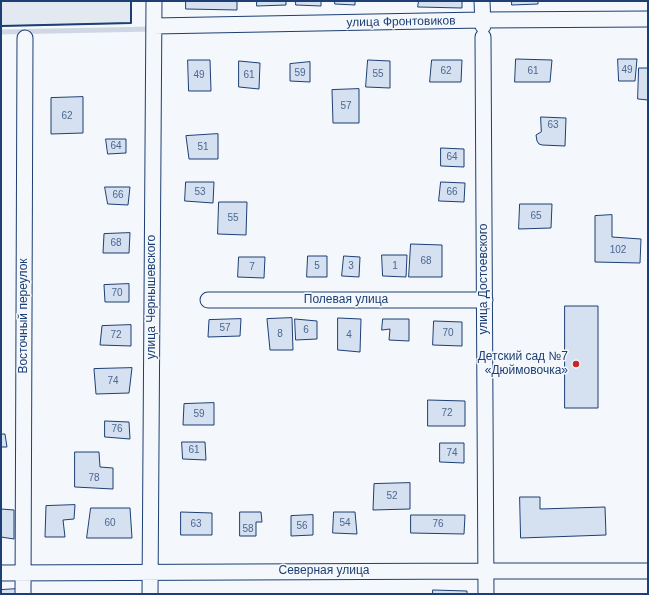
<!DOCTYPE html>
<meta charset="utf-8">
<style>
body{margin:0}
#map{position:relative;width:649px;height:595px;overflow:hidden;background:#f4f7fb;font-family:Helvetica,sans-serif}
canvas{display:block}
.frame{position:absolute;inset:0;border:2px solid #1d3f73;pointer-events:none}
</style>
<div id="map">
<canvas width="649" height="595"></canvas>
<div class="frame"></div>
</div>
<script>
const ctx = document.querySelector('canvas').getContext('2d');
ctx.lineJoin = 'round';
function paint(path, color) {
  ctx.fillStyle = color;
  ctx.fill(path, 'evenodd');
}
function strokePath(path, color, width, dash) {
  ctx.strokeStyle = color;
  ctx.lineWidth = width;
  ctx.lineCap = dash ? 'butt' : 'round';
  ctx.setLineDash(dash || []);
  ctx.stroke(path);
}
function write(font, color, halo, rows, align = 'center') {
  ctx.font = font + ' Helvetica,sans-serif';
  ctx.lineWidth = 3;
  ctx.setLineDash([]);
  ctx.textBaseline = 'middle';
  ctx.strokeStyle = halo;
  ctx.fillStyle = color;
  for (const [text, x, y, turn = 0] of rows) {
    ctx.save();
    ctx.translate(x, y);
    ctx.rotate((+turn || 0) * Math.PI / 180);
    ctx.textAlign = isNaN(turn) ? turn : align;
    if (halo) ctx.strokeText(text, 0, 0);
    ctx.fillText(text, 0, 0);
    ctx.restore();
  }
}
const green = new Path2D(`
 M1,1H131V23L1,26Z`);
paint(green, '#e3e9f0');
strokePath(green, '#687fa3', 1);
strokePath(new Path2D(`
 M1,32L153,29`), '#cfd7e4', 5);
const building = new Path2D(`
 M186,1H237V10L186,9Z
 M257,1H286V5L257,6Z
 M296,1H321V6L296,5Z
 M335,1H355V5L335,4Z
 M419,1H462V8L418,7Z
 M512,1H538V4L512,5Z
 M516,59L552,60L550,82H515Z
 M618,59H637L635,81H619Z
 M188,60H210L211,91H189Z
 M368,60L390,61V88L366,87Z
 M432,60H462L461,82H430Z
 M239,61L260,63L259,89L239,87Z
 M310,62V82L290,81V64Z
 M639,68H648V100L638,99Z
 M359,89V123H333L332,90Z
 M83,97V133L51,134V98Z
 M541,117L566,118L565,146L542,145L539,144L537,141L536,135L541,132Z
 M218,134V159H189L186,136Z
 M106,139H126V153L108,154Z
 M441,148L464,149V167L441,166Z
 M186,182H214L213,203L185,201Z
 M441,182L465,183L464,202L439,201Z
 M105,187H130L128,205L108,204Z
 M219,202H247L246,235L218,234Z
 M520,204H552L551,228L519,229Z
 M612,215V237L641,239L640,263L595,262V216Z
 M130,233L129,253H103L104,234Z
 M411,244L442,245V277H409Z
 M382,255H407L406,277L383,276Z
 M308,256H327V277H307Z
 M344,256L360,257L359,277L342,276Z
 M239,257H265L264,278L238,277Z
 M129,284V302H105L104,285Z
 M565,306H598V408H565Z
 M292,318L293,350H270L267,319Z
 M338,318L361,319L360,352L338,350Z
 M241,319L240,336L208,337L209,320Z
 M295,319L317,321V339L296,340Z
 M383,319H409V341L389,340L390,329L382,330Z
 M434,321L462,322V346L433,345Z
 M131,325V346L100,345L102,326Z
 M132,368L129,393L96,394L94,369Z
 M428,400L465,401V426H428Z
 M214,403V425H183L184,404Z
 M105,421L129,422L130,439L105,437Z
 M1,434H5L7,447H1Z
 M182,442H205L206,460L183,459Z
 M440,443H464V463L440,462Z
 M75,452H99L100,467L113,468V489L75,487Z
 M410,483V509L373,510L374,484Z
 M520,497H540V509L605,507L606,535L521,538Z
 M75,505L74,519L63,520L65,537H45L46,506Z
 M91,508H130L132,538H87Z
 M1,509L14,510V539L1,537Z
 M181,512L212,513V535H181Z
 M240,512H261L262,522H256V536H240Z
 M334,512H355L357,534L333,533Z
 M313,515V535L291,536V516Z
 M411,515H465L464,534L411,533Z
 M17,589L18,594H1V590Z
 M433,590L467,591V594H433Z`);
paint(building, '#d5e0f0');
strokePath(building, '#1d3f73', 1);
const minor = new Path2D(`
 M482,1L483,26
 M154,26L482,20L648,19
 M483,37L486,594
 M208,300H485
 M1,573L486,571H648
 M23,594L25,38
 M150,594L154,1`);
strokePath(minor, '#1d3f73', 17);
strokePath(minor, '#f4f7fb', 15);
strokePath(new Path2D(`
 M1,26L131,23V1`), '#1d3f73', 2);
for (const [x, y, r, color] of [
 [576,364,4,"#c62828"]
]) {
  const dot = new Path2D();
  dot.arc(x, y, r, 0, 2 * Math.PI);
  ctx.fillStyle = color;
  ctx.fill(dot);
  strokePath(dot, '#f4f7fb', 1.5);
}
write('10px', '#4b6792', null, [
 ["49",627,70],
 ["62",446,71],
 ["61",533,71],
 ["59",300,73],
 ["55",378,74],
 ["49",199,75],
 ["61",249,75],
 ["57",346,106],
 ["62",67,116],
 ["63",553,125],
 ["64",116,146],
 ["51",203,147],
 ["64",452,157],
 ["53",200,192],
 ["66",452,192],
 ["66",118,195],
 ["65",536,216],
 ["55",233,218],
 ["68",116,243],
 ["102",618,250],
 ["68",426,261],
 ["5",317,266],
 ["3",351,266],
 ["1",395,266],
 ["7",252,267],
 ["70",117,293],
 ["57",225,328],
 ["6",306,330],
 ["70",448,333],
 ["8",280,334],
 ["72",116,335],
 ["4",349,335],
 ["74",113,381],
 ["72",447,413],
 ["59",199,414],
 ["76",117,429],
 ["61",194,450],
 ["74",452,453],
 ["78",94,478],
 ["52",392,496],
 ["60",110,523],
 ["54",345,523],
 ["63",196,524],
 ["76",438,524],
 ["56",302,526],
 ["58",248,529]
]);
write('12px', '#1d3f73', '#f4f7fb', [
 ["улица Фронтовиков",401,22,-1],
 ["улица Достоевского",484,279,-90],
 ["улица Чернышевского",152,297,-90],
 ["Полевая улица",346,300],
 ["Восточный переулок",24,316,-90],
 ["Северная улица",324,571]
]);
write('12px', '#1d3f73', '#f4f7fb', [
 ["Детский сад №7",568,357],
 ["«Дюймовочка»",568,371]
], 'right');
</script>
